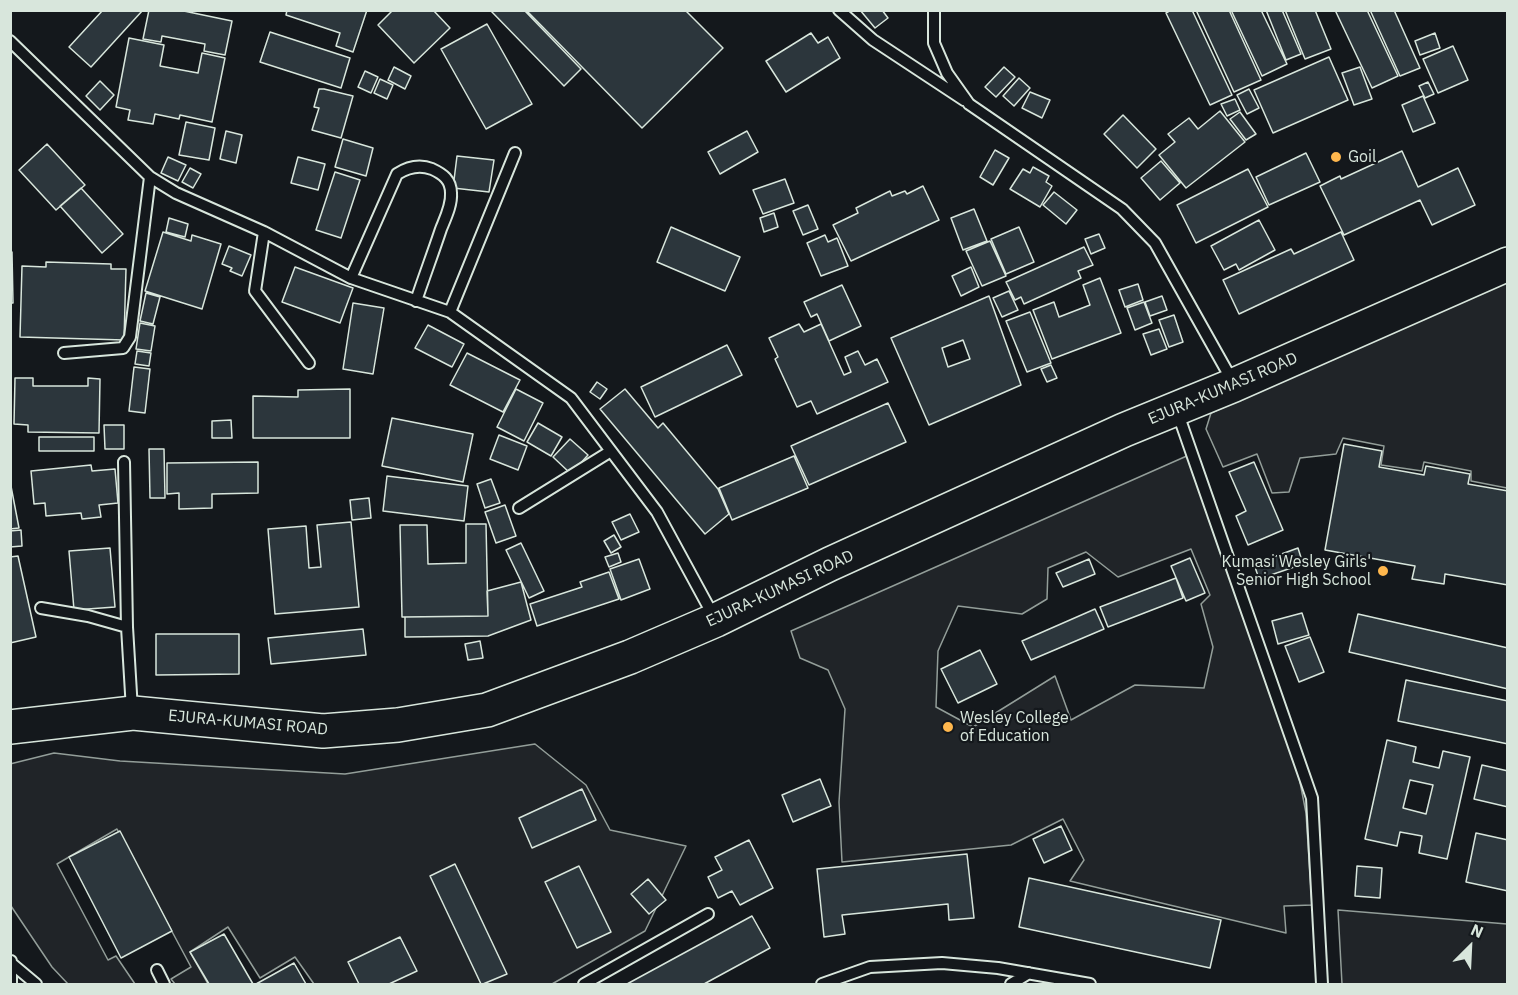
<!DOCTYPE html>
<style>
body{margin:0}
#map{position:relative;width:1518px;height:995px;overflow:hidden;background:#14181c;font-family:"IBM Plex Sans",sans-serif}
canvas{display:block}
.frame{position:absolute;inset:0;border:12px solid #d8e6dc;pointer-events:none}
.north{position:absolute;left:1440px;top:917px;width:60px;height:60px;-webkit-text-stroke:4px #14181c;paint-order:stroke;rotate:24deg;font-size:16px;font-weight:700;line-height:24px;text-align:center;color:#d8e6dc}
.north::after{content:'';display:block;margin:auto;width:21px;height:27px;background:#d8e6dc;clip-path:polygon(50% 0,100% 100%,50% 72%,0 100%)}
</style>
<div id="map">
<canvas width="1518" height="995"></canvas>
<div class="frame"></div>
<div class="north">N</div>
</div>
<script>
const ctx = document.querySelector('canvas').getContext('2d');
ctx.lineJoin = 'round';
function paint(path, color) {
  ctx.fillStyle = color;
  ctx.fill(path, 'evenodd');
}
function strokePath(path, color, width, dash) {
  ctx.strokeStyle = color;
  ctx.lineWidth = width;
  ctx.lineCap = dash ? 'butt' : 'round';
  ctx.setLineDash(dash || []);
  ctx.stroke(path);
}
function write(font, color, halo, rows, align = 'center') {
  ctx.font = font + ' "IBM Plex Sans",sans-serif';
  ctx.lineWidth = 4.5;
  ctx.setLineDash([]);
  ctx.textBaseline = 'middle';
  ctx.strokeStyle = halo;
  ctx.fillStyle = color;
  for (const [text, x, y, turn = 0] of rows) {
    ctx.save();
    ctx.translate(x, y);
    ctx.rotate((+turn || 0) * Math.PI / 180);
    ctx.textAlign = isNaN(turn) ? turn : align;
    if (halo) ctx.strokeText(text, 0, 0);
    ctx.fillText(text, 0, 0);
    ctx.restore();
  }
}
const green = new Path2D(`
 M1507,279V488L1471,481V471L1424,462L1422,471L1381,465L1384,446L1343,438L1336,454L1300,458L1289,492L1272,493L1257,454L1223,467L1206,429L1211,413Z
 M1189,455L1299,777L1306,813L1312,905L1284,906L1286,933L1070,881L1084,860L1063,819L1011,845L842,862L839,802L845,709L828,670L800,658L791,631ZM1191,549L1210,595L1201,604L1213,647L1204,688L1135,685L1071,720L1055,676L973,727L936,707L938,651L958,606L1022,614L1047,599L1048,568L1086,552L1118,577Z
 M535,744L586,785L610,830L686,846L645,931L552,984H314L295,957L260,978L228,927L190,952L208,984H175L171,979L191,967L117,829L57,864L108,960L116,956L135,984H68L52,967L11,906L10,764L54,753L120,761L345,774Z
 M1338,910L1507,924V984H1342Z`);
paint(green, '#202428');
strokePath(green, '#939e99', 1.5);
const building = new Path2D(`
 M103,10H143L91,67L69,47Z
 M149,10H179L232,21L225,55L204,51L205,44L162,36L161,42L143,39Z
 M287,10H367L353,52L336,46L340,33L286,15Z
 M393,10H433L450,28L414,63L378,25Z
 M490,10H524L581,69L564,86Z
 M526,10H685L723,48L642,128Z
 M860,10H882L888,18L875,28Z
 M1171,10H1192L1232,95L1210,105L1166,13Z
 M1196,10H1229L1261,80L1234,92Z
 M1231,10H1261L1287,64L1262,76Z
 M1266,10H1282L1301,54L1286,60Z
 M1285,10H1315L1331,49L1305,59Z
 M1335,10H1367L1398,76L1372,88Z
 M1370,10H1394L1420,68L1400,76Z
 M487,24L532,104L486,129L441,49Z
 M270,32L350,58L341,88L260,62Z
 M811,33L818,43L828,37L840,58L786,92L766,61Z
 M1435,33L1440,48L1420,55L1415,41Z
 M129,38L164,45L160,66L198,73L202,53L225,58L212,122L180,115L179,119L155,114L153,124L128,120L130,110L116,107Z
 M1453,46L1468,80L1438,93L1423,59Z
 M1329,57L1348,100L1273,133L1254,90Z
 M394,67L411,76L405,89L388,80Z
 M1004,67L1015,77L996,97L985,87Z
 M1360,67L1372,99L1354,105L1342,73Z
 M365,71L378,77L371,93L358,87Z
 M1019,78L1030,88L1014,106L1003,96Z
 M380,79L393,85L387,99L374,93Z
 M100,81L114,95L100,110L86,96Z
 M1428,82L1434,94L1425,98L1419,86Z
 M319,89H324L353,96L341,138L312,130L319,108L314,107Z
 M1249,89L1259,108L1247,114L1237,95Z
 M1030,92L1050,100L1042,118L1022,108Z
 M1423,96L1435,123L1413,132L1402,105Z
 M1235,99L1240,110L1227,116L1221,104Z
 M1220,111L1245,142L1186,188L1159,155L1175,142L1168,134L1189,118L1198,129Z
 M1240,112L1256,134L1246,140L1230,119Z
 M1123,115L1156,149L1137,168L1104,134Z
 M186,122L215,128L209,160L179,155Z
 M226,131L242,135L236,163L220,159Z
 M747,131L758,152L720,174L708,152Z
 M343,139L373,148L366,176L335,167Z
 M47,144L85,185L56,210L19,170Z
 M995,150L1009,158L993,185L980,177Z
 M1402,151L1418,187L1458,168L1475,205L1432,225L1420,200L1344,235L1320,186L1340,176L1341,179Z
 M1306,153L1320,182L1269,205L1256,177Z
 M457,156L494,160L489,192L453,188Z
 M168,157L186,165L178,181L161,173Z
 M298,157L325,164L318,190L291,183Z
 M1161,161L1180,183L1160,200L1141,178Z
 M1033,167L1049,176L1046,182L1052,186L1040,207L1010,189L1023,169L1030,173Z
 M190,168L201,174L193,188L182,182Z
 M1248,169L1268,207L1196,243L1177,205Z
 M335,172L360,180L341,238L316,230Z
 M785,179L794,203L763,214L753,190Z
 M923,186L939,220L851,261L833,225L858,213L856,208L890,191L892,196L905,191L907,194Z
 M81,188L123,234L102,253L60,206Z
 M1054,192L1077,210L1066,224L1043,205Z
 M808,205L818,229L803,235L793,211Z
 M974,209L987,241L963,250L951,218Z
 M774,213L778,227L764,232L760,218Z
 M169,218L188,224L185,237L166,232Z
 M1259,220L1275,250L1239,270L1236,264L1224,270L1211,246Z
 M671,227L740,257L725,291L657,262Z
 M1019,227L1034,262L1006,274L991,239Z
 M163,232L191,241L192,235L221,244L202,309L145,291Z
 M1341,232L1354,260L1239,314L1223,280L1291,249L1294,254Z
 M1099,234L1105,248L1091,254L1085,239Z
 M825,235L828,242L837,238L848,266L821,276L807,243Z
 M990,241L1006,276L982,286L966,251Z
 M229,246L251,255L242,276L230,271L232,268L222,264Z
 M1084,247L1093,265L1078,271L1081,278L1024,304L1021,297L1015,300L1006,282Z
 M10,252H12L13,303H10Z
 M46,262L111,264V269H126L124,340L20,337L22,266L46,267Z
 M295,267L353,288L340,323L282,302Z
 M971,267L979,287L961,296L952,276Z
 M1100,278L1121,333L1052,359L1033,310L1054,302L1059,317L1090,305L1083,285Z
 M1138,284L1143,300L1125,307L1119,290Z
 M842,285L861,326L829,341L817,314L811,317L804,302Z
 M1009,291L1018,310L1002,317L993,298Z
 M146,293L160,297L153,324L140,321Z
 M989,296L1021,385L929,425L891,338ZM963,340L970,359L948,367L942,348Z
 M1162,296L1167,310L1150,316L1145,302Z
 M1144,302L1152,323L1135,330L1127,308Z
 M353,303L384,308L373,374L343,369Z
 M1030,312L1051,363L1027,372L1006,321Z
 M1174,315L1183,342L1169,347L1159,320Z
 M140,323L155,326L151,351L136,349Z
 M799,324L804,332L821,324L844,375L851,372L845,357L858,351L865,365L877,359L888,382L817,414L811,401L797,407L775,359L778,357L769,338Z
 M428,325L464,344L452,367L415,348Z
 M1159,329L1167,349L1151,355L1143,334Z
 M727,345L742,375L655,417L641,387Z
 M137,351L151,353L149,366L135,364Z
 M467,353L520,380L503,412L450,385Z
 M1051,365L1057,378L1047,382L1041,369Z
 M134,367L150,369L145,413L129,411Z
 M15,378H33V386H88V378L100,379L99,433L28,432V425L14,424Z
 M597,382L607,389L600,399L590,392Z
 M350,389V438H253V396L298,397V390Z
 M516,389L543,403L524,441L497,427Z
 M625,389L658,428L663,423L718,489L729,514L705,534L600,409Z
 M888,403L906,442L809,485L791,446Z
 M392,418L473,434L463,482L382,466Z
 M231,420L232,438H212V421Z
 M538,423L562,437L551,456L527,442Z
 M104,425H124V449H105Z
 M499,435L527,446L518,470L490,459Z
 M39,437H94V451H39Z
 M570,439L588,455L571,474L553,457Z
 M1344,444L1382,451L1379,467L1424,475L1426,466L1470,474L1468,484L1508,491V585L1445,574L1444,584L1412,579L1415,566L1325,550Z
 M149,449H164L165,498H150Z
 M794,456L808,488L732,520L719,488Z
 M258,462V493L212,494V508L179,509V493L167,494V463Z
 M1254,462L1283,530L1248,545L1236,516L1246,511L1229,472Z
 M91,465L92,471L115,469L118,503L99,505L101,517L82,519L81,513L46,516L45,503L34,504L31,471Z
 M387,476L468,486L464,521L383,511Z
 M491,479L500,503L485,508L477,484Z
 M10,481L19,528L10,529Z
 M369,498L371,518L352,520L350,500Z
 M505,505L516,536L496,543L485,512Z
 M630,514L639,532L621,540L612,522Z
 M351,522L359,607L275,614L268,529L306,526L309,568L321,567L317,525Z
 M466,524H486L488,616L402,617L400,525H427L428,564L466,563Z
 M21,530L22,546L10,547V531Z
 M614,535L621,547L611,553L604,541Z
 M521,543L544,591L529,598L506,550Z
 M110,548L115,607L74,610L69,551Z
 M1298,548L1303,564L1259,579L1254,564Z
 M618,553L621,562L609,567L605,557Z
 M18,556L36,637L10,643V557Z
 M1190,558L1205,593L1186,601L1171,566Z
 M639,559L650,589L621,600L610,569Z
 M1089,559L1095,574L1063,587L1056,573Z
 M609,572L619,599L537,626L530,604L582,587L580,582Z
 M1176,578L1183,598L1108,627L1100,607Z
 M521,582L531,620L488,636L405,637V617L488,616L487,591Z
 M1095,609L1104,629L1031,660L1022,641Z
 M1302,613L1309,635L1278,644L1272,621Z
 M1358,614L1508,648V689L1349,652Z
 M363,629L366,655L271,664L268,638Z
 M156,634H239V674L156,675Z
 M1310,637L1324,672L1299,682L1285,646Z
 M480,641L483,658L468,660L465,644Z
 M980,650L997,684L958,703L941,669Z
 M1406,680L1508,701V744L1398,721Z
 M1387,740L1416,747L1413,762L1439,768L1443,751L1470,757L1447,859L1419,853L1422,836L1400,832L1397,846L1365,839ZM1410,780L1433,785L1426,814L1403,808Z
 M1482,765L1508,771V807L1474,799Z
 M820,779L831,806L793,822L782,795Z
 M582,789L596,820L532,848L519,818Z
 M1061,826L1072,850L1044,863L1033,839Z
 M120,831L172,931L121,958L69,857Z
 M1476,833L1508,840V891L1466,882Z
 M749,840L773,888L740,905L732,891L718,898L708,877L722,870L715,857Z
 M967,854L974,918L949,920L948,904L842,915L845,934L824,937L817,869Z
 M455,864L507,974L483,984H481L430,876Z
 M579,866L611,932L577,948L545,882Z
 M1357,866L1382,868L1380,898L1355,896Z
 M1029,878L1221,920L1210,968L1019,927Z
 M648,879L666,900L649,914L631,894Z
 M752,916L770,948L704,984H627Z
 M224,934L253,984H209L190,952Z
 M400,937L417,971L389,984H359L348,962Z
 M294,963L306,984H256Z`);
paint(building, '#2c363c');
strokePath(building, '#d8e6dc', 1.5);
const service = new Path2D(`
 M839,10L873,40L964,100
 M934,10V43L947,73L969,104L1122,209L1155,243L1233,382
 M10,41L150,177L176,193L264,232L351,278L450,312L571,398L657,512L714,617
 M264,232L255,291L309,363
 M351,278L397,174C408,167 419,164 432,169C443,174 451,180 451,193C452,205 445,219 441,229C433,253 424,277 416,301
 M450,312L515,153
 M64,353L123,348L130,337L150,177
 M1177,411L1312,798L1322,984
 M124,462L127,627L132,710
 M519,508L611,451
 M41,608L88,616L127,627
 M11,961V984
 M11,963L36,984
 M157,970L164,984
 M584,984L708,914
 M822,984L870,967L942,963L998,968L1090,984
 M1011,984L1029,973`);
const primary = new Path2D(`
 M10,727L133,713L323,731L398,725L487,710L630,657L716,620L830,564L1124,430L1234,385L1508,264`);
strokePath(service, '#d8e6dc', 14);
strokePath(primary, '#d8e6dc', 36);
strokePath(service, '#14181c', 10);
strokePath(primary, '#14181c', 33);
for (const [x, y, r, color] of [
 [1336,157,6,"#ffb74d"],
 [1383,571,6,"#ffb74d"],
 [948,727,6,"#ffb74d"]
]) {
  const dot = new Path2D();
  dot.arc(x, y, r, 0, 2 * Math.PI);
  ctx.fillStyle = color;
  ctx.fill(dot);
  strokePath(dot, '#14181c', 2);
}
write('16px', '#d8e6dc', '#14181c', [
 ["Goil",1348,157],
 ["Kumasi Wesley Girls'",1371,562,"right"],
 ["Senior High School",1371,580,"right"],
 ["Wesley College",960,718],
 ["of Education",960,736]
], 'left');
write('16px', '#d8e6dc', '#14181c', [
 ["EJURA-KUMASI ROAD",1223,389,-23],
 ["EJURA-KUMASI ROAD",780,589,-25],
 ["EJURA-KUMASI ROAD",248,723,5]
]);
</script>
